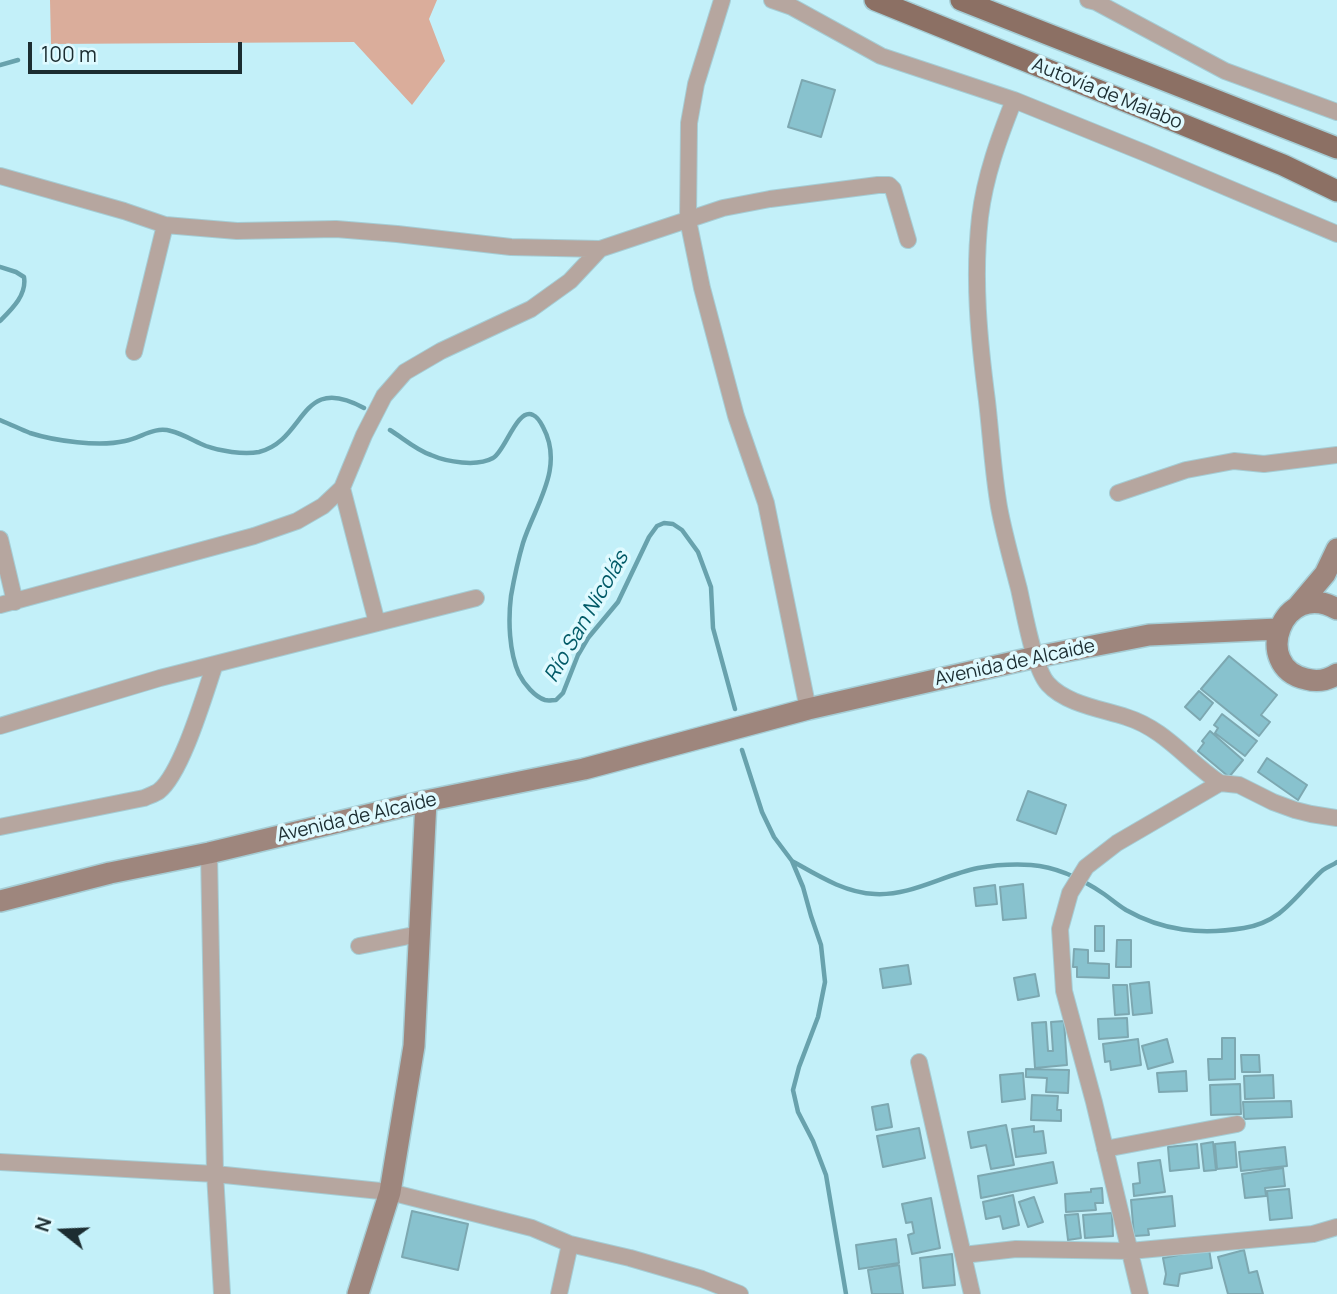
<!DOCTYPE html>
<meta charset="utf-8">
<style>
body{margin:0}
#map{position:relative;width:1337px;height:1294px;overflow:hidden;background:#c3f0f9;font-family:Manrope,sans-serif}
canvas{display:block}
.north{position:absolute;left:28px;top:1196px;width:70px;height:70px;-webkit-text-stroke:5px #dffaff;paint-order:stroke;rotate:288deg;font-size:19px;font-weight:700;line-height:28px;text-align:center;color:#1c2d31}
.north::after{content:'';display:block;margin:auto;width:24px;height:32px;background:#1c2d31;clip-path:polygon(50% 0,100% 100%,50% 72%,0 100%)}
.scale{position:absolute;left:28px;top:42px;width:214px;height:32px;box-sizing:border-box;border:4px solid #1c2d31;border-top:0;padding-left:9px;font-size:21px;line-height:24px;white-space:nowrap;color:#1c2d31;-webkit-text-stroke:5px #dffaff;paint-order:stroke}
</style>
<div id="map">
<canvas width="1337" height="1294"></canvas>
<div class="north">N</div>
<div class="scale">100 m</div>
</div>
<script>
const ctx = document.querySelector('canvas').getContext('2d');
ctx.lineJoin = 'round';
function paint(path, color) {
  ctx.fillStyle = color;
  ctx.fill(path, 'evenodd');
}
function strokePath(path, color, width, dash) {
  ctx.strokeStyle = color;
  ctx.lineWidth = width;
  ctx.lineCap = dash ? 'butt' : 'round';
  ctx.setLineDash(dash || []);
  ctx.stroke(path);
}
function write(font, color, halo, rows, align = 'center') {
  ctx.font = font + ' Manrope,sans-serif';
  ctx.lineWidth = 7;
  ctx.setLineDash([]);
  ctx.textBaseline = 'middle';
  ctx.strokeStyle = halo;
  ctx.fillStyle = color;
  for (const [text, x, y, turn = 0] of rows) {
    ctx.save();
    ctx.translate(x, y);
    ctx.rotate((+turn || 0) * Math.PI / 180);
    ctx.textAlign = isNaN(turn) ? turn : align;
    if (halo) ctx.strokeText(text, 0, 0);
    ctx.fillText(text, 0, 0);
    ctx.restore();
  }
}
paint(new Path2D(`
 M50,0H437L429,19L445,61L412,105L354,42L51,44Z`), '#daad9b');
strokePath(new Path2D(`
 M0,65L18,60
 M0,267L16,272L24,277C27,295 12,309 0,321
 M0,420C10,424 20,429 30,433C55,441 99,447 125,441C141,438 154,426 171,431C183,434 194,441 206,446C220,451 243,455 259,452C307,440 299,372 364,408
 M390,430C403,438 416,450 431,455C447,462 477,467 493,458C505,452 517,407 533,415C538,417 541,423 543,427C565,468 535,505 523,543C518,560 514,579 511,596C508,620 509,652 519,674C524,684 535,697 545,700C549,701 552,700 556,700L563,693L578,655L588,638L618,602L649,537L657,526L664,523L673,524L682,530L698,552L711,587L713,628L735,709
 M742,750L762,812L774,837L792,861L803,887L811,916L821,945L825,982L818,1017L799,1067L793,1090L798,1112L813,1141L826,1175L846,1294
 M792,861C817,875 845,893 875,894C911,896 943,875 978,868C995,865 1013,864 1031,865C1058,867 1082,879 1104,894C1111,899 1118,905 1126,910C1163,931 1201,935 1244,928C1274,923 1288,907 1308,885C1313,880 1318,874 1323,870C1327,867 1333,865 1337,862`), '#68a2ad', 4.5);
const building = new Path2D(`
 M802,80L835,90L821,137L788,127Z
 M1229,656L1277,695L1261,715L1270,722L1259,736L1201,689Z
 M1199,691L1213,703L1200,720L1185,707Z
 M1222,714L1257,741L1245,756L1215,733L1218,728L1214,725Z
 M1210,731L1243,760L1229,777L1198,751L1204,743L1202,741Z
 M1267,758L1307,785L1298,800L1258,772Z
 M1028,791L1066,805L1056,834L1017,820Z
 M1023,884L1026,918L1003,920L1000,887Z
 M995,885L997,904L976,906L974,888Z
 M1095,926H1104V951H1095Z
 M1117,940H1131V967H1116Z
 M1074,949L1088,950V963L1109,964V978L1077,977V967H1073Z
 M908,965L911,984L883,988L880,969Z
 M1035,974L1039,996L1018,1000L1014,978Z
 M1149,982L1152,1013L1133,1015L1130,984Z
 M1113,985H1127L1129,1014L1115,1015Z
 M1127,1018L1128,1037L1099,1039L1098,1019Z
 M1064,1021L1067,1065L1035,1068L1032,1023L1046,1022L1048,1051H1053L1051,1022Z
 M1222,1038H1235V1079L1209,1080L1208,1059H1222Z
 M1138,1039L1141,1065L1111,1070L1110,1061L1105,1062L1103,1044Z
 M1167,1039L1173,1062L1148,1069L1142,1046Z
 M1241,1055H1259L1260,1072H1242Z
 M1026,1069L1069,1070L1068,1093L1046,1092L1047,1078L1026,1077Z
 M1186,1071L1187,1091L1159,1092L1157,1073Z
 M1023,1073L1025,1099L1002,1102L1000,1075Z
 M1273,1075L1274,1098L1245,1099L1244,1076Z
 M1240,1084L1241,1114L1211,1115L1210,1085Z
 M1032,1095L1058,1096L1057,1110H1061V1121L1031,1120Z
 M1291,1101L1292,1117L1244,1119L1243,1102Z
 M888,1104L892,1127L876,1130L872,1107Z
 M1006,1125L1014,1165L991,1169L986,1145L971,1148L968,1132Z
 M1034,1126V1132L1043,1131L1046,1153L1016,1157L1012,1129Z
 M919,1128L925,1158L883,1167L877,1136Z
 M1213,1142L1216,1170L1204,1171L1201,1144Z
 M1235,1142L1237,1167L1217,1169L1215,1144Z
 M1197,1144L1199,1168L1170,1171L1168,1147Z
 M1285,1147L1287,1166L1241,1171L1239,1152Z
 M1160,1160L1165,1192L1134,1196L1133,1184L1140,1183L1138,1163Z
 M1053,1162L1057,1183L981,1198L978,1176Z
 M1283,1168L1285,1186L1265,1188L1266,1196L1245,1198L1242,1174Z
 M1102,1188L1103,1203H1095L1096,1210L1066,1212L1065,1194L1091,1192V1189Z
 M1289,1189L1292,1218L1270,1220L1267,1191Z
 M1013,1195L1019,1225L1003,1229L1000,1216L986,1219L983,1202Z
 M1172,1196L1175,1226L1148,1229L1149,1235L1134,1236L1131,1200Z
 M1034,1197L1043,1222L1028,1227L1019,1202Z
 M931,1198L940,1248L912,1254L908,1235L914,1233L912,1222L906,1223L902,1204Z
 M412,1211L468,1224L458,1270L402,1257Z
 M1112,1213L1113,1236L1085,1238L1083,1215Z
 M1078,1214L1081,1238L1068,1240L1065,1215Z
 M896,1239L899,1263L859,1269L856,1245Z
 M1209,1249L1212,1268L1180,1274L1178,1286L1164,1284L1166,1274L1163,1258Z
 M1244,1250L1249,1273L1257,1271L1263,1294H1228L1218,1257Z
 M952,1254L955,1285L923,1288L920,1258Z
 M899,1265L903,1294H872L868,1270Z`);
paint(building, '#88c2ce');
strokePath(building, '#7da8b1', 2);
const street = new Path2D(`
 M722,0L696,84L689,123L688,220L702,288L736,416L766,503L808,709
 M772,0L792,7L881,56L1014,100L1145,153L1337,234
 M1088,0L1096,2L1225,71L1337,112
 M1014,100C999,138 985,176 980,217C973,279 979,340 987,401C991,436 993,472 999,507C1004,534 1012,562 1019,589C1024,611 1034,669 1048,684C1066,704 1102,709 1126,717C1165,729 1187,761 1220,783L1117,843L1086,867L1070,893L1060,929L1064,991L1094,1102L1140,1294
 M0,176L124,211L165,225L237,231L336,229L397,234L511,247L600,249
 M134,352L165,225
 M342,488L377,623
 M1118,493L1186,470L1234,461L1264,464L1337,455
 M0,539L15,602
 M0,605L254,536L297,521L323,506L342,488L364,435L384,396L405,372L441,351L531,309L570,281L600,249L723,208L770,199L878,185H889L893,189L908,240
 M0,726L160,678L476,598
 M1220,783L1239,785L1273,802L1295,810L1311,814L1337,818
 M0,827L144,798C148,796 155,794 159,791C182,773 205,693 215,664
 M209,853L215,1174L222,1294
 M359,946L419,934
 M919,1062L972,1294
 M1105,1149L1237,1124
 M0,1162L215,1174L390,1192L532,1228L570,1244L630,1258L702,1279L740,1294
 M963,1255L1016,1249L1130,1251L1313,1234L1337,1227
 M559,1294L570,1244`);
const secondary = new Path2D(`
 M1298,606L1325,574L1337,549
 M1337,609C1282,578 1251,667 1306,679C1317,682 1328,680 1337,674
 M0,901L110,873L209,853L426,801L584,769L808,709L1036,657L1149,635L1278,629
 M358,1294L390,1192L414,1046L426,801`);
const primary = new Path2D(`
 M875,0L1283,165L1337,191
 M961,0L1337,148`);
strokePath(street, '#a5cdd5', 18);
strokePath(secondary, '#a5cdd5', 24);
strokePath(primary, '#a5cdd5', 24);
strokePath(street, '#b6a69f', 16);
strokePath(secondary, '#9e867d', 21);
strokePath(primary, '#8c7064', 21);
write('19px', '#1c2d31', '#dffaff', [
 ["Autovía de Malabo",1107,94,22],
 ["Avenida de Alcaide",1015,663,-12],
 ["Avenida de Alcaide",357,818,-13]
]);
write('italic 21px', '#025a67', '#dffaff', [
 ["Río San Nicolás",587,617,-60]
]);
</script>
